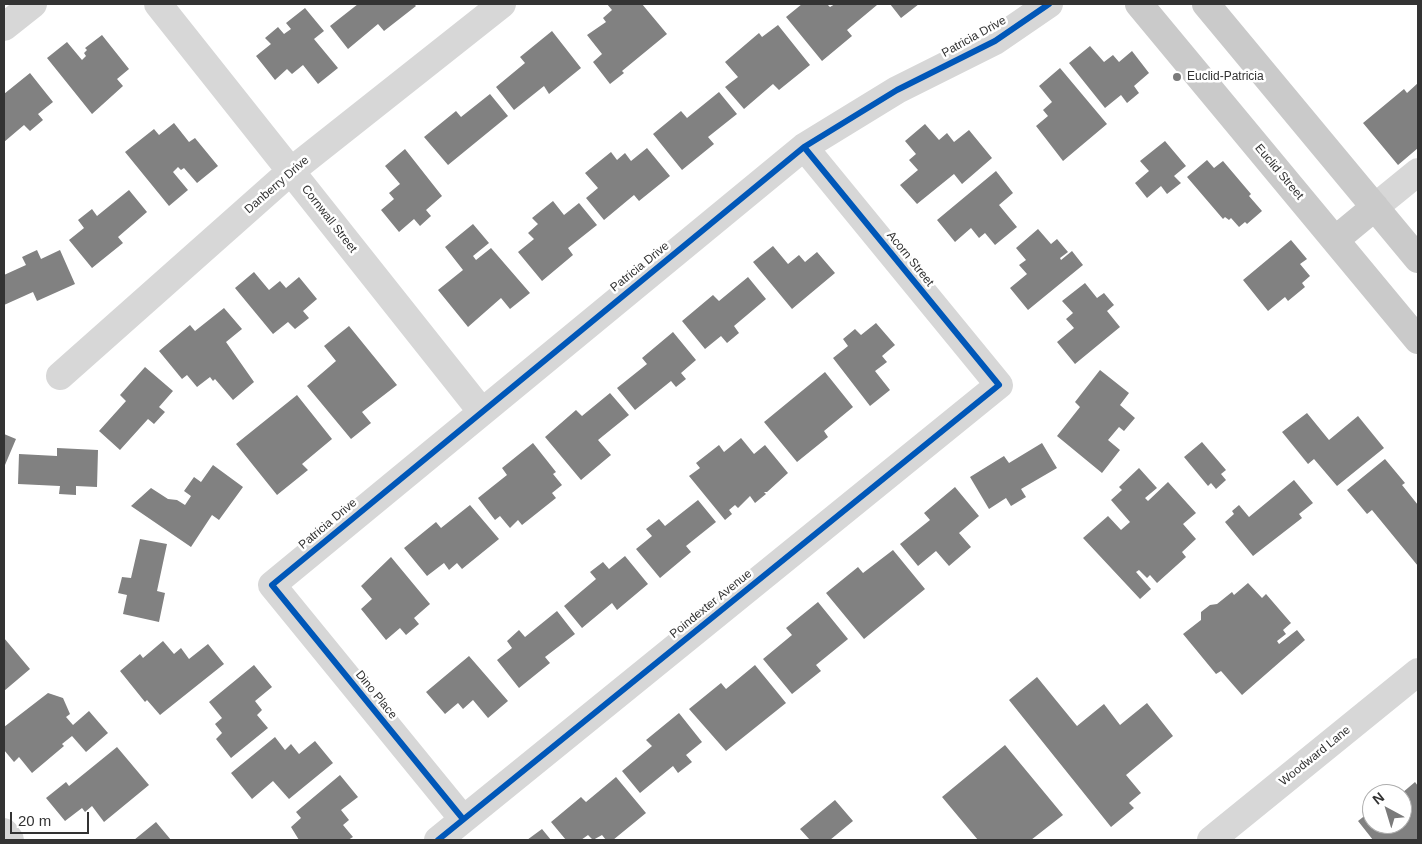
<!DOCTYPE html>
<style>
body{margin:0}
#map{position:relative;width:1422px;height:844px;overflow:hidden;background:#fff;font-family:Helvetica,sans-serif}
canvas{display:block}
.frame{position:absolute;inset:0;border:5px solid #333;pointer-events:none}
.north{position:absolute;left:1362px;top:784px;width:50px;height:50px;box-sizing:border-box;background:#fff;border:1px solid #adadad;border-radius:50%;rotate:321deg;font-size:14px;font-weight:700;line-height:20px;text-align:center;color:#333}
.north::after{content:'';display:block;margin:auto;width:18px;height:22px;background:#7a7a7a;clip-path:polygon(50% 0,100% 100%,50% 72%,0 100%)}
.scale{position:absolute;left:10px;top:812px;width:79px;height:22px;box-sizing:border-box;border:2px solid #333;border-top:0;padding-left:6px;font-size:15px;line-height:18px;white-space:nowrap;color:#333;-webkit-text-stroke:4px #fff;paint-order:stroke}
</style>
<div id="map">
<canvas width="1422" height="844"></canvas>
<div class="frame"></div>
<div class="north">N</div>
<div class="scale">20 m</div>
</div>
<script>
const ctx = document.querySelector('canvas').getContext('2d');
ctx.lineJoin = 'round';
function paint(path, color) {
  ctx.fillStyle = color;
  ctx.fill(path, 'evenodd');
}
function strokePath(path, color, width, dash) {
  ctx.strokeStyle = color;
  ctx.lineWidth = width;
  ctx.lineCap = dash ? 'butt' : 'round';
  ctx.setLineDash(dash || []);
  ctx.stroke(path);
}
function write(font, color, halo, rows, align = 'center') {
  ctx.font = font + ' Helvetica,sans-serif';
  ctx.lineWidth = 5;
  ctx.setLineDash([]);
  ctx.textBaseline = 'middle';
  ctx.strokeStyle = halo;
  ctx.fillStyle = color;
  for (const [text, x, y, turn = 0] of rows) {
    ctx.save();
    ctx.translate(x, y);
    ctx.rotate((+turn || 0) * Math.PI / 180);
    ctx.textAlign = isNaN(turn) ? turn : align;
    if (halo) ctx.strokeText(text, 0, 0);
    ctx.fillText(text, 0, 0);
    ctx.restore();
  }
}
paint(new Path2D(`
 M358,4H414L416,6L384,31L378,24L348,49L330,26Z
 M607,4H642L667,34L622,71L624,73L610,84L593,62L602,54L587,35L606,22L603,18L612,10Z
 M802,4H827L830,7L835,4L877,5L847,30L852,36L822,61L786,17Z
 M890,4H919L901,18Z
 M305,8L324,31L314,39L338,68L318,84L303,65L292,74L287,69L275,80L256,56L271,44L265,38L278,27L284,34L291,29L286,23Z
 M778,25L810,65L779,90L773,84L744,109L725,87L738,77L725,62L759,33L762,37Z
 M552,31L581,68L549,94L544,86L514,110L496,87L525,63L520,57Z
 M102,35L129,69L117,79L123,86L92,114L47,58L67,42L82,60L86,56L84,53L87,50L85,48Z
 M1090,46L1104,62L1113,55L1119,62L1132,51L1149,73L1134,86L1139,93L1127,103L1121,95L1105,108L1069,63Z
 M1060,68L1107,124L1063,161L1036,126L1048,116L1043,110L1052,102L1039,86Z
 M30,73L53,102L38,114L43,120L30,131L24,125L4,142V94Z
 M1418,83V148L1398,165L1363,123L1404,89L1407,93Z
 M719,92L737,114L708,137L714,144L682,170L653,134L681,111L687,118Z
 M490,94L508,116L448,165L424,137L456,111L461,117Z
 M174,123L189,142L195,138L218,166L197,183L184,168L181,170L178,167L173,172L188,190L169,206L125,152L154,129L159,135Z
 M925,124L939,140L947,133L954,142L969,130L992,158L962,184L954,174L917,204L900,185L918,170L909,160L916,154L905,141Z
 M1165,141L1186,166L1174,176L1181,183L1167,194L1161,186L1147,198L1135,183L1149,171L1140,161Z
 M647,148L670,176L639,201L634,195L604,220L586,198L598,188L585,173L611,152L617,160L625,153L631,161Z
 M405,149L442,196L426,210L431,216L420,226L414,219L399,232L381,210L394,199L389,193L400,184L385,166Z
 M1207,160L1214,168L1223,161L1251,194L1249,196L1262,211L1247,224L1245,222L1239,227L1231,218L1229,220L1225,217L1223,219L1187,177Z
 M996,171L1013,193L999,205L1017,227L995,245L985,233L979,238L971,228L955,242L937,220Z
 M129,190L147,212L118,237L123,243L92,268L69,240L84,228L78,220L92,209L97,216Z
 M553,201L564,215L579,203L597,225L568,248L573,255L542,281L518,252L534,239L528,233L538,224L532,218Z
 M473,224L489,243L473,256L476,260L491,248L530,293L510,309L501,298L468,327L438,290L463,270L445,247Z
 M1038,229L1051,244L1057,239L1068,252L1060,258L1061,260L1072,251L1083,265L1028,310L1010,288L1027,274L1019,265L1026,260L1016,248Z
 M1291,240L1307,259L1300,264L1310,276L1302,283L1305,287L1288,301L1285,297L1268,311L1243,280Z
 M773,246L788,264L799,255L805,262L817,252L835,273L792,309L753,262Z
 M37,250L41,259L60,250L75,284L37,301L33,292L4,305V275L26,265L22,257Z
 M254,272L269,290L280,281L286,288L299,277L317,299L303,311L309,318L295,329L288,322L273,334L235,288Z
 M748,277L766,299L734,326L739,333L727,343L721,336L705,349L682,321L713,295L719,301Z
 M1085,283L1097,298L1104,293L1114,305L1107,311L1120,327L1075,364L1057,342L1074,328L1066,319L1073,313L1062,301Z
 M224,308L242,329L226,342L254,382L233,400L215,379L213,381L210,377L197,387L187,375L182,379L159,351L190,325L195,331Z
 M876,323L895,345L882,356L887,362L875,371L890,390L870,406L833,358L848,346L843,339L855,329L861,335Z
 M349,326L397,385L362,412L371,423L351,439L307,386L336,361L324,346Z
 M673,332L696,360L681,373L686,379L676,387L671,381L635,410L617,388L647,364L642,358Z
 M145,367L173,391L159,407L165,412L154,424L148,419L120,450L99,431L126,401L120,395Z
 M1100,370L1129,393L1120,405L1135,418L1124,431L1119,427L1108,440L1120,450L1102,473L1057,436L1080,407L1075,402Z
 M825,372L853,407L824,431L828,437L797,462L764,422Z
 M610,393L629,415L598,440L611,455L581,480L545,437L576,410L582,416Z
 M297,395L332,439L302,464L308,470L277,495L236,444Z
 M1307,413L1329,440L1358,416L1384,448L1337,486L1314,459L1308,464L1282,432Z
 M4,434L16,439L5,465L4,464Z
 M741,438L754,454L765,445L788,473L767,492H764L766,494L755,503L750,496L738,508L735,505L729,510L732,514L725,520L689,476L700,468L696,463L719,445L724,452Z
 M1202,442L1226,470L1221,474L1226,480L1216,489L1211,483L1208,486L1184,457Z
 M533,443L556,472L553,474L562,485L552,493L556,498L522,525L518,520L510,528L500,516L495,520L478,498L507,475L502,468Z
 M1042,443L1057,468L1021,489L1026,497L1011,506L1006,498L989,509L970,477L1004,456L1009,463Z
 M57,448L98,450L97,487L76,486V495L59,494L60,486L18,484L19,454L57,456Z
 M1385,459L1405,483L1402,485L1418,505V566L1372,510L1367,514L1347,490Z
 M213,465L243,487L219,520L212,515L191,547L131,506L151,488L168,499L177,500L185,505L191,496L184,491L194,477L201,482Z
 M1139,468L1157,488L1145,498L1148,501L1168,482L1196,513L1183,524L1196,539L1182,552L1186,557L1157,583L1150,575L1147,578L1139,570L1136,572L1151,589L1140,599L1083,538L1108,516L1121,530L1130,522L1111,500L1122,490L1119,487Z
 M1294,480L1313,503L1299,514L1302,518L1253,556L1225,522L1234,514L1232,511L1239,505L1249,517Z
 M955,487L979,516L959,533L971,547L949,566L936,551L918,566L900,544L930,520L924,513Z
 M698,500L716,522L686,546L691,552L660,578L636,549L652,536L646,529L659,519L665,526Z
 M470,505L499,539L462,569L457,563L449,570L444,563L427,576L404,548L436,522L441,528Z
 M140,539L167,544L157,591L165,593L159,622L123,614L127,595L118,593L122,577L131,578Z
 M893,550L925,589L864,639L826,593L858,567L863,573Z
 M625,556L648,584L617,610L612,603L582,628L564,606L596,579L590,572L603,562L609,569Z
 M391,557L430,604L414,618L419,624L406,635L400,628L386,640L361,609L372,599L361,586Z
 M1248,583L1262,598L1266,594L1291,623L1283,630L1286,634L1277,641L1279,644L1297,630L1305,640L1242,695L1221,671L1216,674L1183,634L1201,620V612L1210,605L1217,604L1232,592L1234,595Z
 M818,602L848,639L816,665L821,671L792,694L763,659L792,635L786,628Z
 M557,611L575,634L545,657L550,663L519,688L497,660L512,648L507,641L519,630L525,637Z
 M4,638L30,669L4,691Z
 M163,641L174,654L181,648L189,659L208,644L224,664L160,715L147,700L145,702L120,671L140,654L143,658Z
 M469,656L508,701L488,718L473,700L463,709L458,703L445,714L426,692Z
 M254,665L272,687L255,701L262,710L257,715L268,728L231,758L216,739L222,733L215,724L222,718L209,702Z
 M755,665L786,703L726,751L689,709L721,683L726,689Z
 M1037,677L1077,726L1104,704L1120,725L1147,703L1173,736L1126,775L1141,793L1129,803L1134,808L1111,827L1009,700Z
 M48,693L63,698L70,714L66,717L73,725L89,711L108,733L86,752L72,736L62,744L64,746L32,773L19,757L14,762L4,750V727Z
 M679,713L702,742L686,755L692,762L678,773L673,766L640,793L622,771L652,746L646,740Z
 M275,737L285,750L291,744L299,754L315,741L333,763L289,799L273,781L252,799L231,773Z
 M1005,745L1063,815L1031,840H978L942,797Z
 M117,747L149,785L104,822L92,806L85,812L82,808L65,821L46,798L66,782L69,786Z
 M340,775L358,797L341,810L349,820L343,825L353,837L348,840H299L291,827L301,818L296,812Z
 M616,777L646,813L613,840H606L602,835L593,840L588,835L581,840H566L551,822L581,797L586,802Z
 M1415,782L1418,786V840H1373L1358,821L1372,810V824H1402V793Z
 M835,800L853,821L830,840H810L800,829Z
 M156,822L171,840H134Z
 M542,829L551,840H527Z`), '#818181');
strokePath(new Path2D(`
 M158,4L482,412
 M4,27L33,4
 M1375,207L1418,172
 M60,376L291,171L502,4
 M463,819L272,585L804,147L897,90L995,41L1049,4
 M4,832L10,840
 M438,840L999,385L804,147
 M1211,840L1418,672`), '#d7d7d7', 28);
strokePath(new Path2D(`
 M1139,4L1418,340
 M1206,4L1418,259
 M1335,240L1375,207`), '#cacaca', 28);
strokePath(new Path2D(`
 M463,819L272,585L804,147L897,90L995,41L1049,4
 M438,840L999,385L804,147`), '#0057b8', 6);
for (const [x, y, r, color] of [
 [1177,77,5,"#7a7a7a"]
]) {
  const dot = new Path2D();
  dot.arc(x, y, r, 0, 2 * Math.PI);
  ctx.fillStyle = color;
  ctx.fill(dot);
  strokePath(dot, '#fff', 2);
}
write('12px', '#333', '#fff', [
 ["Patricia Drive",974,37,-29],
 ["Euclid Street",1279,172,50],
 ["Danberry Drive",277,185,-41],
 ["Cornwall Street",329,219,52],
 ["Acorn Street",910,259,51],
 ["Patricia Drive",640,267,-39],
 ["Patricia Drive",328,524,-40],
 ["Poindexter Avenue",711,604,-39],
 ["Dino Place",376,695,51],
 ["Woodward Lane",1315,756,-39]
]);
write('12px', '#333', '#fff', [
 ["Euclid-Patricia",1187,77]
], 'left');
</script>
